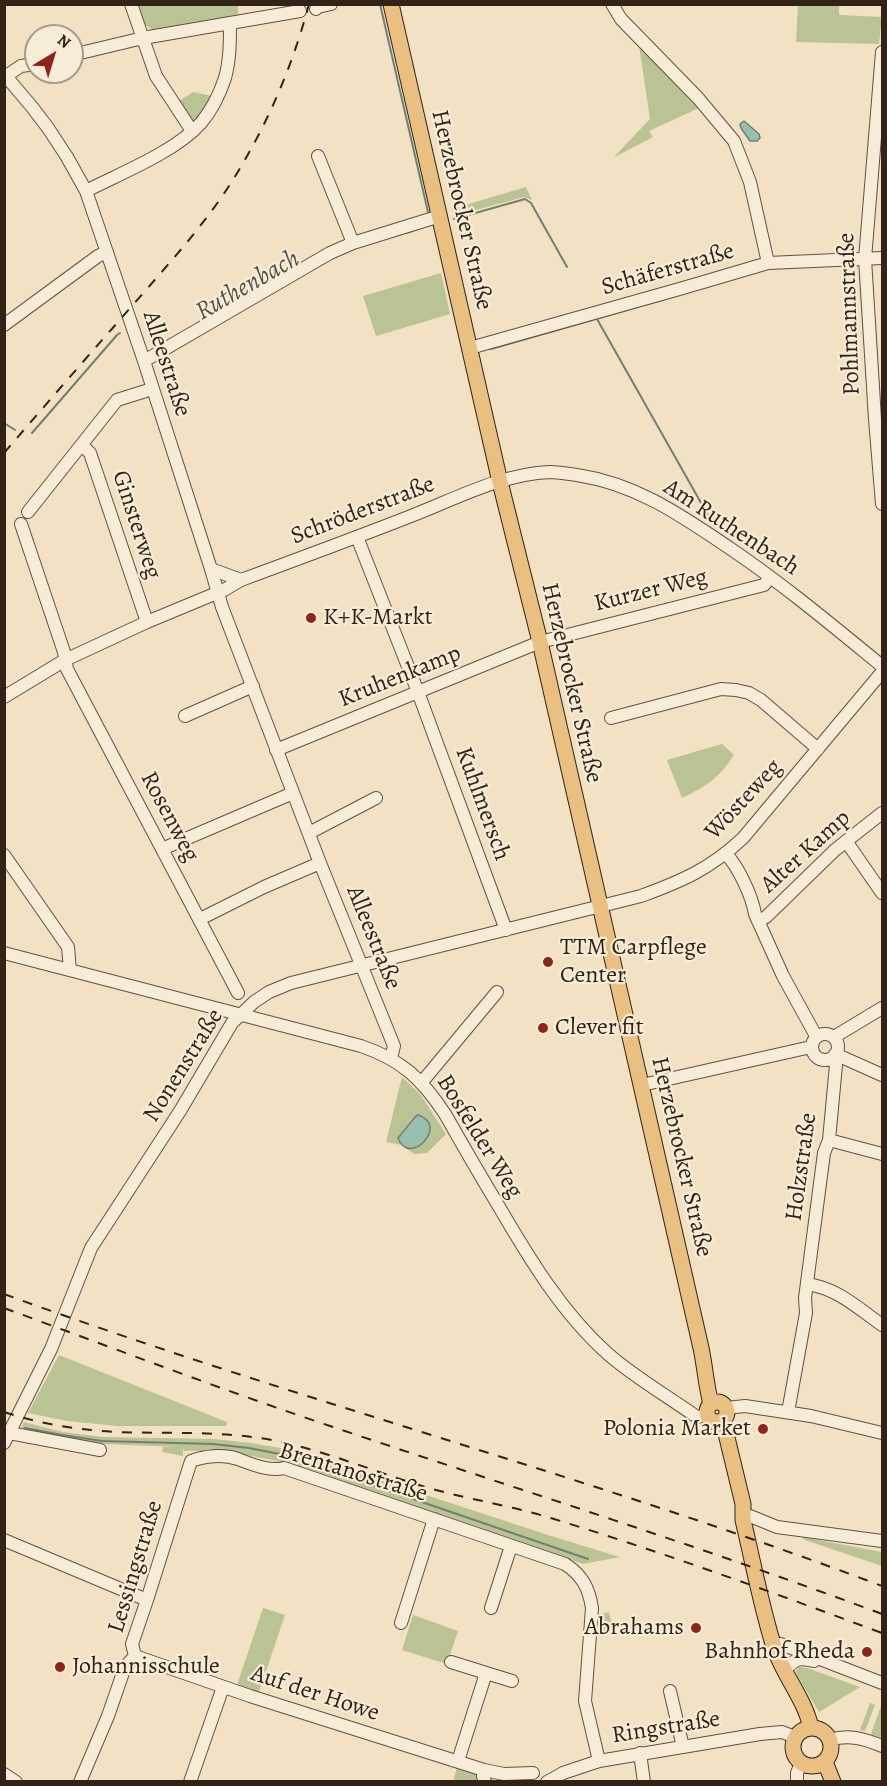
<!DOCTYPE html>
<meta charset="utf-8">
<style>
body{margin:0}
#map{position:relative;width:887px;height:1786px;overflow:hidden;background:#f2e1c3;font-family:Alegreya,serif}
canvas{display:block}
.frame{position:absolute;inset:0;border:6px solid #322316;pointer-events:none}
.north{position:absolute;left:24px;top:24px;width:60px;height:60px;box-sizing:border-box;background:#f7ecd8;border:2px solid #a89c8a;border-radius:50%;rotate:38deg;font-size:16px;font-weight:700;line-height:24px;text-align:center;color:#322316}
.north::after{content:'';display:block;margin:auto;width:21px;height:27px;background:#8f2418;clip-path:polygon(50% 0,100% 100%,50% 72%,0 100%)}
</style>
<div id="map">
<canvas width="887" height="1786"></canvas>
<div class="frame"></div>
<div class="north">N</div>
</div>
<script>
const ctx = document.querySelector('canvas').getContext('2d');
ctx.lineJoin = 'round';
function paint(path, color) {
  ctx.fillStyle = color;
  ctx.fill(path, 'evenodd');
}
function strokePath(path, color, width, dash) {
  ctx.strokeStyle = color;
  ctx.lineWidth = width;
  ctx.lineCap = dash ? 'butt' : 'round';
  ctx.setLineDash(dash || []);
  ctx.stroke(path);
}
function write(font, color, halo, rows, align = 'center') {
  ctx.font = font + ' Alegreya,serif';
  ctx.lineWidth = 4.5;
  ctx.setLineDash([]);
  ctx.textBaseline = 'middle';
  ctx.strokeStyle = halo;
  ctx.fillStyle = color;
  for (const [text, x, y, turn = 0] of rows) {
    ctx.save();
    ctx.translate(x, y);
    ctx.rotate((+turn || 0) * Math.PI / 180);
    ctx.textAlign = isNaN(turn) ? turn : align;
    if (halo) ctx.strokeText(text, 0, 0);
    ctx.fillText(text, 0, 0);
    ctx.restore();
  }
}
paint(new Path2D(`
 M137,5H238V15L153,30L144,24Z
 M798,5H839V15L882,17L879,44L796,42Z
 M639,45L699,108L649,131L653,137L613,158L650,119Z
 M193,92L212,96L197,120L193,121L179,101Z
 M526,187L532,200L524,197L454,216L452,209Z
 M441,273L450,314L376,336L363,296Z
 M722,744L734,755C718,779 708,785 682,798L667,760Z
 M402,1077L420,1094L446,1134L427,1153L414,1154L402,1145L386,1142Z
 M59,1355L227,1422L226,1426H118L67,1421L28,1413Z
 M24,1422L63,1432L103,1437L214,1439L251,1443L286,1449L551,1536L620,1557L583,1564L282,1462C249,1455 218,1450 184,1451L183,1448V1456L162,1452L163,1447H179L103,1444L61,1438L21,1429Z
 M802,1537L882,1552V1566L805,1540Z
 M263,1608L285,1615L259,1692L237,1685Z
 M609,1612L613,1629L600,1633V1614Z
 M413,1615L458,1631L447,1664L402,1650Z
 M799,1667L807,1668L860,1687L819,1712L797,1675L796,1671Z
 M870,1703L875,1705L865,1731L860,1730Z
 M882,1703V1738L871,1734Z
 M457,1767L477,1774L479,1781L453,1782Z`), '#b9c394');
const water = new Path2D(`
 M744,121L759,134L760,138L757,141H750L741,128L740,124Z
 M418,1115C450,1125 409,1168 398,1138L416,1116Z`);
paint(water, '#9bbeb2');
strokePath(water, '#718074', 1.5);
strokePath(new Path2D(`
 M380,4L428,212
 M454,219L525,199L531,203L567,267
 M406,233L426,226
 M597,319L713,524
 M491,349L662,300
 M158,360L205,332
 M4,423L15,430
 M32,433L117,335L120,333
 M25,1428L62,1435L102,1441L213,1444L249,1448L285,1455L588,1559`), '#718074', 2);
const minor = new Path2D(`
 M131,4L156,76L192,131
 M612,4L621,19L698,98L734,141L750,182L768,263
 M316,9L318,7L331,4
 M882,52L865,259L875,419L882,504
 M72,55L143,38L300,11
 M4,74L32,107L48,128L67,157L86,191L144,361L211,569L222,607L320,863L394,1046L391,1058
 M6,76L21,66L36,64
 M318,156L353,243
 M86,191C121,173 175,152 201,123C211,111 220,93 225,78C230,60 230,42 230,23
 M4,325L98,256L107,252
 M470,348L683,288L768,263L882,258
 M144,361L330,253L353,243L440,216
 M82,445L90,453L147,622
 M28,512L117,400L152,389
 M21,524L64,652L67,669L238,993
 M357,537L418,692L506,930
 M211,569L241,580
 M4,697L65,660L147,622L224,590L241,580C298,559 355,538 411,516C455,499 501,474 550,472C559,472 568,474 577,475C637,484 682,516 731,549C784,585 833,626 882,666
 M185,716L253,686
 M611,718L721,689L736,690L749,693L761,700L818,749
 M276,750L540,642L764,585L770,577
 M309,833L376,798
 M846,841L882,893
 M162,849L293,793
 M726,854C738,866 752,896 755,914L783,976L816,1036
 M4,855L68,947L70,970
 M200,919L264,887L320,863
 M758,921L766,917L835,850L882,813
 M4,953L361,1046C402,1060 422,1079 445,1114C462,1144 480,1175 498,1205C529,1258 562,1313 608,1354C633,1376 667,1396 694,1415L698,1417L707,1415
 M812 1047a13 13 0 1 1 26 0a13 13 0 1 1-26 0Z
 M834,1037L882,1008
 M835,1054L882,1075
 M422,1082L497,992
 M642,1085L811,1047
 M829,1140L882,1154
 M807,1284C837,1288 858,1308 882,1325
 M727,1408L745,1406L811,1416L882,1433
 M788,1412L806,1313L805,1298L824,1153L829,1140L836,1065L832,1058
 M4,1432L100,1450
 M4,1443L51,1349L91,1248L180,1111L232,1023L254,1002L269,992L291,983L641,896C682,881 710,869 743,838L882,672
 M742,1516H750L777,1527L882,1541
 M4,1540L147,1600
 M491,1608L511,1546
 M401,1623L434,1519
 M774,1646L781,1644L882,1683
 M135,1656L132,1644L147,1600L191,1461C204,1456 223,1454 238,1459C251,1464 270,1472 284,1468L565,1564C582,1575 589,1588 592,1608L585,1701L599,1761
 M135,1656L250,1696L484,1770L504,1774L533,1773
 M451,1662L512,1681
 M784,1671C795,1659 798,1657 814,1661
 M670,1691L683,1747
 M830,1740C849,1734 865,1739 882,1746
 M640,1753L644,1782
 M458,1761L486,1673
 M484,1770L483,1776L485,1782
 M4,1774L16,1782
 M80,1782L108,1716L125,1667L135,1656
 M190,1782L223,1687
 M547,1782L563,1773L599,1761L760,1734L782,1732L795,1737
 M797,1782V1773L801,1763`);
const major = new Path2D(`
 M391,4L500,482L540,642L701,1348C705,1367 706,1385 711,1404
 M707 1412a10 10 0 1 1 20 0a10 10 0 1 1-20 0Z
 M723,1421L743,1504V1520C753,1562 761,1606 774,1647C783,1675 805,1699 811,1728
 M793 1747a19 19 0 1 1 38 0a19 19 0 1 1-38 0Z
 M825,1762L833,1782`);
strokePath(minor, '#625241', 14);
strokePath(major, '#322316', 17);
strokePath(minor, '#f7ecd8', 12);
strokePath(major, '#e9c082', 15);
strokePath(new Path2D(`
 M4,453C42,409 80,365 118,322C154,280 192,240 223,195C262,137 291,72 309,4
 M4,1294C294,1400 594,1477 882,1586
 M4,1308C113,1348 220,1389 330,1426C514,1488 700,1546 882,1614
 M4,1412C41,1424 78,1430 117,1432C172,1434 227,1430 281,1442C332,1453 380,1474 429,1488C471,1500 513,1506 554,1519C665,1553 774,1593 882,1633`), '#322316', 2, [10, 10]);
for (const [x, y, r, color] of [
 [311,618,6,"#8f2418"],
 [548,962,6,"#8f2418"],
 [543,1028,6,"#8f2418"],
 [763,1429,6,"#8f2418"],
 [696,1628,6,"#8f2418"],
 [867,1652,6,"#8f2418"],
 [60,1667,6,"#8f2418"]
]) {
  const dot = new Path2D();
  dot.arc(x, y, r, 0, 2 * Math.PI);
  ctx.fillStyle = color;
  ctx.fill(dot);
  strokePath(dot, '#f7ecd8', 2);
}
write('24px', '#322316', '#f7ecd8', [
 ["Herzebrocker Straße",461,210,77],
 ["Schäferstraße",668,270,-16],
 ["Pohlmannstraße",850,314,-92],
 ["Alleestraße",166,364,72],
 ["Schröderstraße",363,511,-21],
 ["Ginsterweg",136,525,72],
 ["Am Ruthenbach",731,528,33],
 ["Kurzer Weg",651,591,-14],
 ["Kruhenkamp",400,677,-22],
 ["Herzebrocker Straße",571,683,77],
 ["Wösteweg",744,800,-47],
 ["Kuhlmersch",482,804,70],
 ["Rosenweg",169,817,62],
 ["Alter Kamp",806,852,-42],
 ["Alleestraße",373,938,68],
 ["Nonenstraße",184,1066,-58],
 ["Bosfelder Weg",479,1137,58],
 ["Herzebrocker Straße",681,1157,77],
 ["Holzstraße",802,1167,-82],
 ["Brentanostraße",353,1473,17],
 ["Lessingstraße",136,1567,-73],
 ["Auf der Howe",315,1694,18],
 ["Ringstraße",666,1728,-9]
]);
write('24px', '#322316', '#f7ecd8', [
 ["K+K-Markt",323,618],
 ["TTM Carpflege",560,948],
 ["Center",560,976],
 ["Clever fit",555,1028],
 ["Polonia Market",751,1429,"right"],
 ["Abrahams",684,1628,"right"],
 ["Bahnhof Rheda",855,1652,"right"],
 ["Johannisschule",72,1667]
], 'left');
write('italic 26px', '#525245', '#f7ecd8', [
 ["Ruthenbach",248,286,-30]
]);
</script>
